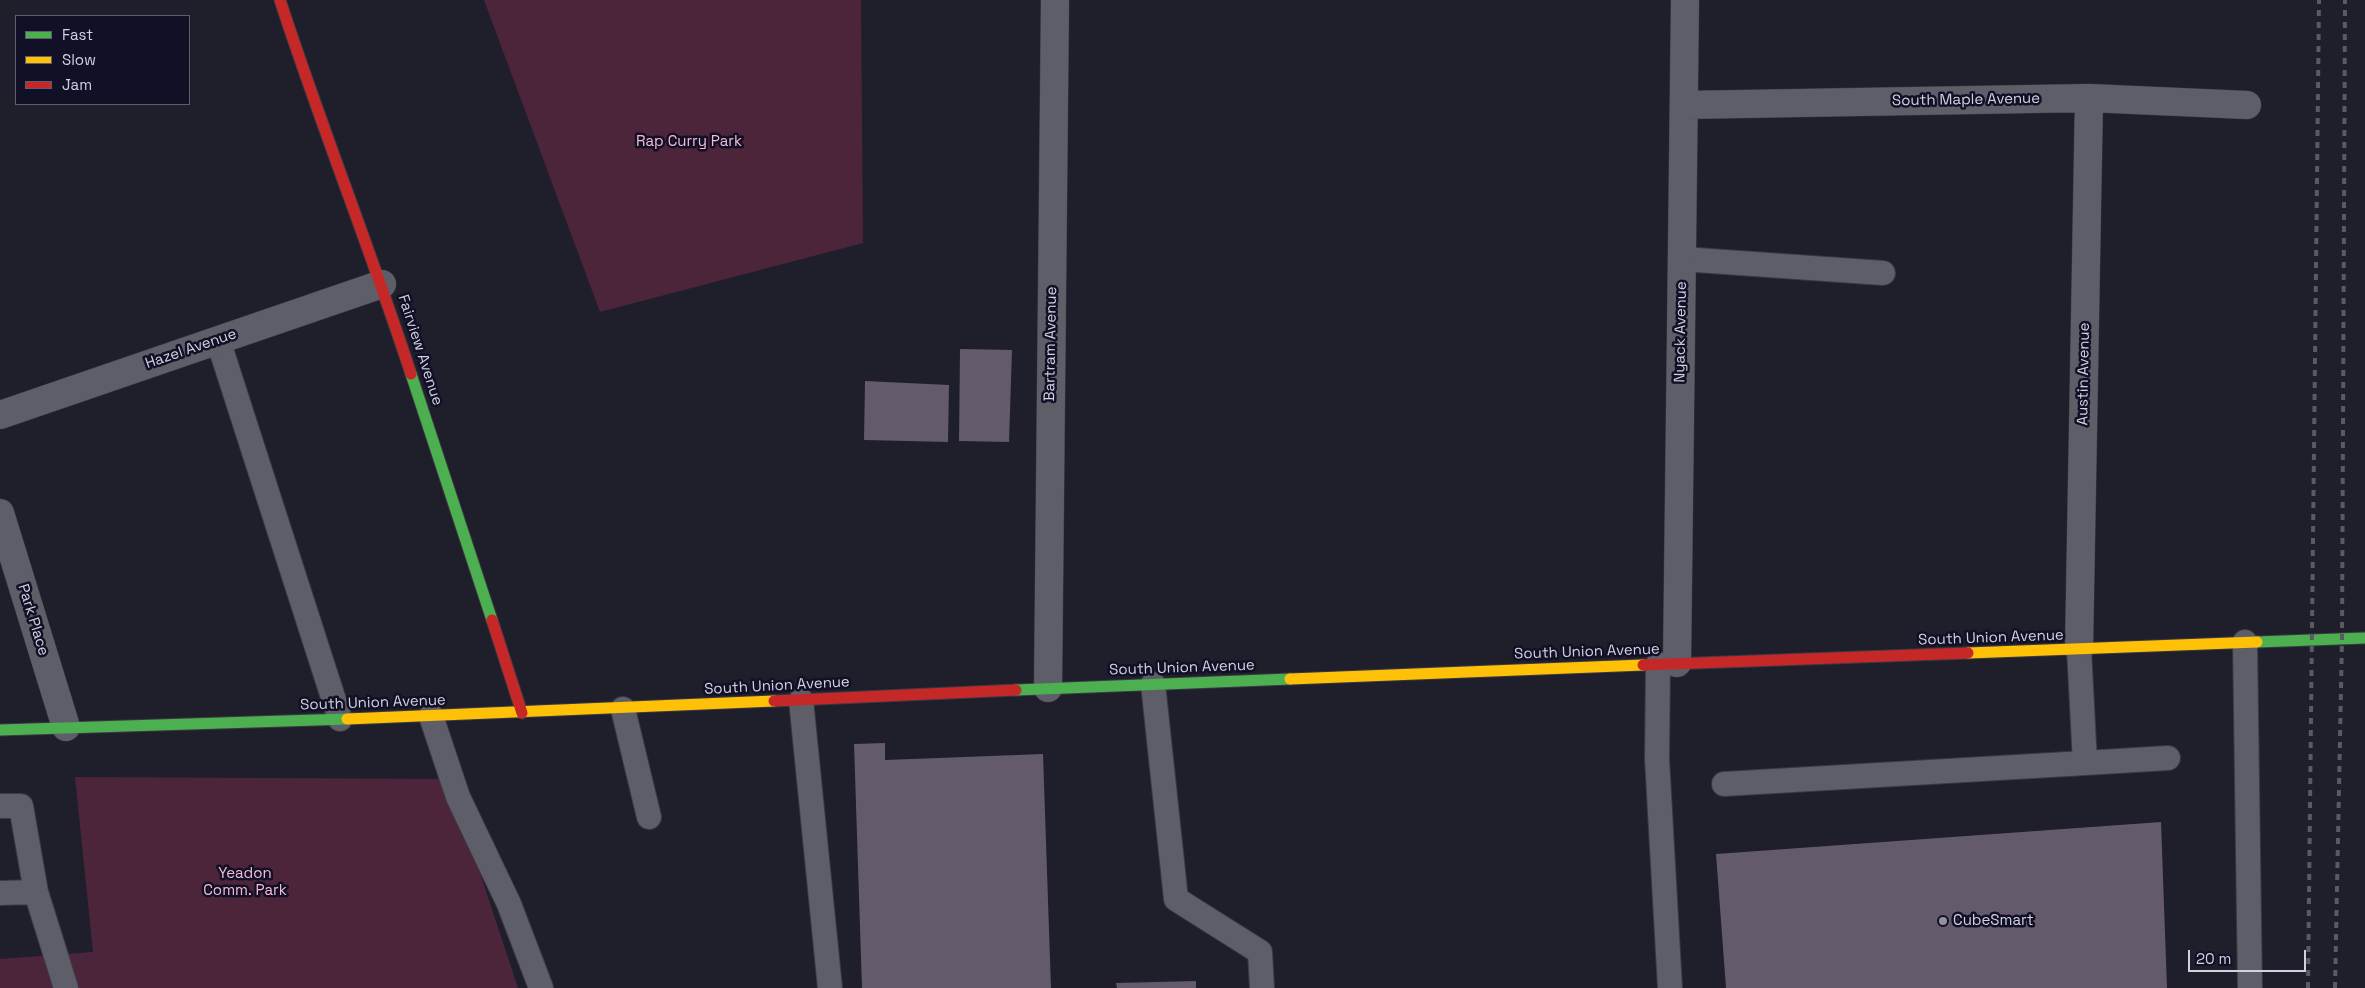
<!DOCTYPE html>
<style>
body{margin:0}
#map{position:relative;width:2365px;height:988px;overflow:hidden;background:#1f1e2b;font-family:"Space Grotesk",sans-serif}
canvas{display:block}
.legend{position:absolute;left:15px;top:15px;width:175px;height:90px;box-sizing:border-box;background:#121026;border:1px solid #5e5d71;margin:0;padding:6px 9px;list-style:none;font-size:15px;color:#d1d1e1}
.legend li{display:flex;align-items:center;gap:10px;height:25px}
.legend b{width:25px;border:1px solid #5e5d71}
.scale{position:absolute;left:2188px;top:950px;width:118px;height:22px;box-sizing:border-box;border:2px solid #d1d1e1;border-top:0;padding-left:6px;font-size:15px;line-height:18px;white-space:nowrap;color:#d1d1e1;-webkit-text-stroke:4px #121026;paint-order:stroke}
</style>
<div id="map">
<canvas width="2365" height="988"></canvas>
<ul class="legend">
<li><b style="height:6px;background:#4caf50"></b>Fast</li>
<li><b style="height:6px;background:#ffc107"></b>Slow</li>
<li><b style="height:6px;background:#c62828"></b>Jam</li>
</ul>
<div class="scale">20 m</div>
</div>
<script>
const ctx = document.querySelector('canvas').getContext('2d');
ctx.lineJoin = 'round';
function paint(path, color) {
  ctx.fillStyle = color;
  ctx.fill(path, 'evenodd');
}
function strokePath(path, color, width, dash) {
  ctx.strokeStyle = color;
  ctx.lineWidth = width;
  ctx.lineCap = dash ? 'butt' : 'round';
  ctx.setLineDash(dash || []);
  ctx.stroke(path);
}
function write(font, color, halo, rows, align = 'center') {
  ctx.font = font + ' "Space Grotesk",sans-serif';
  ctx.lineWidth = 5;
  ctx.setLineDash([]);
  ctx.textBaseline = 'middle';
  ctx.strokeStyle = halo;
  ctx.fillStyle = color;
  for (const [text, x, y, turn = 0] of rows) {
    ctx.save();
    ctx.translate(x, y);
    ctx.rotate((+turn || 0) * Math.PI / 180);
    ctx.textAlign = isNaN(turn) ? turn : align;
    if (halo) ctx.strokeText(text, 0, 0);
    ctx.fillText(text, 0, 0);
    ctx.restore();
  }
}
paint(new Path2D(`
 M484,0H861L863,243L600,312Z
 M75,777L449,779L518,988H0V959L93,952Z`), '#4d253b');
paint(new Path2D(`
 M960,349L1012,350L1009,442L959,441Z
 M865,381L949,385L948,442L864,440Z
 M885,743V760L1043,754L1051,988H862L854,744Z
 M2161,822L2167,988H1726L1716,854Z
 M1196,981V988H1117L1116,983Z`), '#635a6b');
const lane = new Path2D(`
 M1682,259L1883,273
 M218,340L340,719
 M2245,642L2250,988
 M1658,664L1657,759L1670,988
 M1153,684L1176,899L1260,952L1262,988
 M801,700L830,988
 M623,709L649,817
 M431,716L458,797L509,904L541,988
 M2085,763L2168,758
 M1724,784L2085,763L2079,649
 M0,806H21L36,892L0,893
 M36,892L66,988`);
const street = new Path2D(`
 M1684,105L2089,98L2247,105
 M0,415L382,284
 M0,513L66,727
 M2079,649L2089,98
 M1677,663L1685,0
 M1048,688L1055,0`);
const fast = new Path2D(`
 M411,374L492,620
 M2257,642L2365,638
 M1016,690L1290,679
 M0,730L347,719`);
const slow = new Path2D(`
 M1968,653L2257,642
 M1290,679L1643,665
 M347,719L774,701`);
const jam = new Path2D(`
 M280,0C321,126 370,248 411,374
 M492,620L522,713
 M1643,665L1968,653
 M774,701L1016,690`);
strokePath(lane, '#3b3944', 26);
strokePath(street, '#3b3944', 29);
strokePath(fast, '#3b3944', 13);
strokePath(slow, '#3b3944', 13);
strokePath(jam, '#3b3944', 13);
strokePath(lane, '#5e5e68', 24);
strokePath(street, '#5e5e68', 28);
strokePath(fast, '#4caf50', 11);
strokePath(slow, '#ffc107', 11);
strokePath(jam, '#c62828', 11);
strokePath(new Path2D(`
 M2308,988L2319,0
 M2335,988L2342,639L2345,0`), '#5a5a64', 4, [6, 6]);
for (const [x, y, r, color] of [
 [1943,921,5,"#9392a1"]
]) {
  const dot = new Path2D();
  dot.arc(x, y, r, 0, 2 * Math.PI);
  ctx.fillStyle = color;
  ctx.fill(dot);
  strokePath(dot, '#121026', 2);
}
write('15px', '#d1d1e1', '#121026', [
 ["South Maple Avenue",1966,100,-1],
 ["Nyack Avenue",1681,332,-89],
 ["Bartram Avenue",1051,344,-89],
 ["Hazel Avenue",191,349,-19],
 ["Fairview Avenue",420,350,72],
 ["Austin Avenue",2084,374,-89],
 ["Park Place",33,620,73],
 ["South Union Avenue",1991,638,-2],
 ["South Union Avenue",1587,652,-2],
 ["South Union Avenue",1182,668,-2],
 ["South Union Avenue",777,686,-3],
 ["South Union Avenue",373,703,-2]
]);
write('15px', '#f6bbd6', '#121026', [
 ["Rap Curry Park",689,142],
 ["Yeadon",245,874],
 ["Comm. Park",245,891]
]);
write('15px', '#d1d1e1', '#121026', [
 ["CubeSmart",1953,921]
], 'left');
</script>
